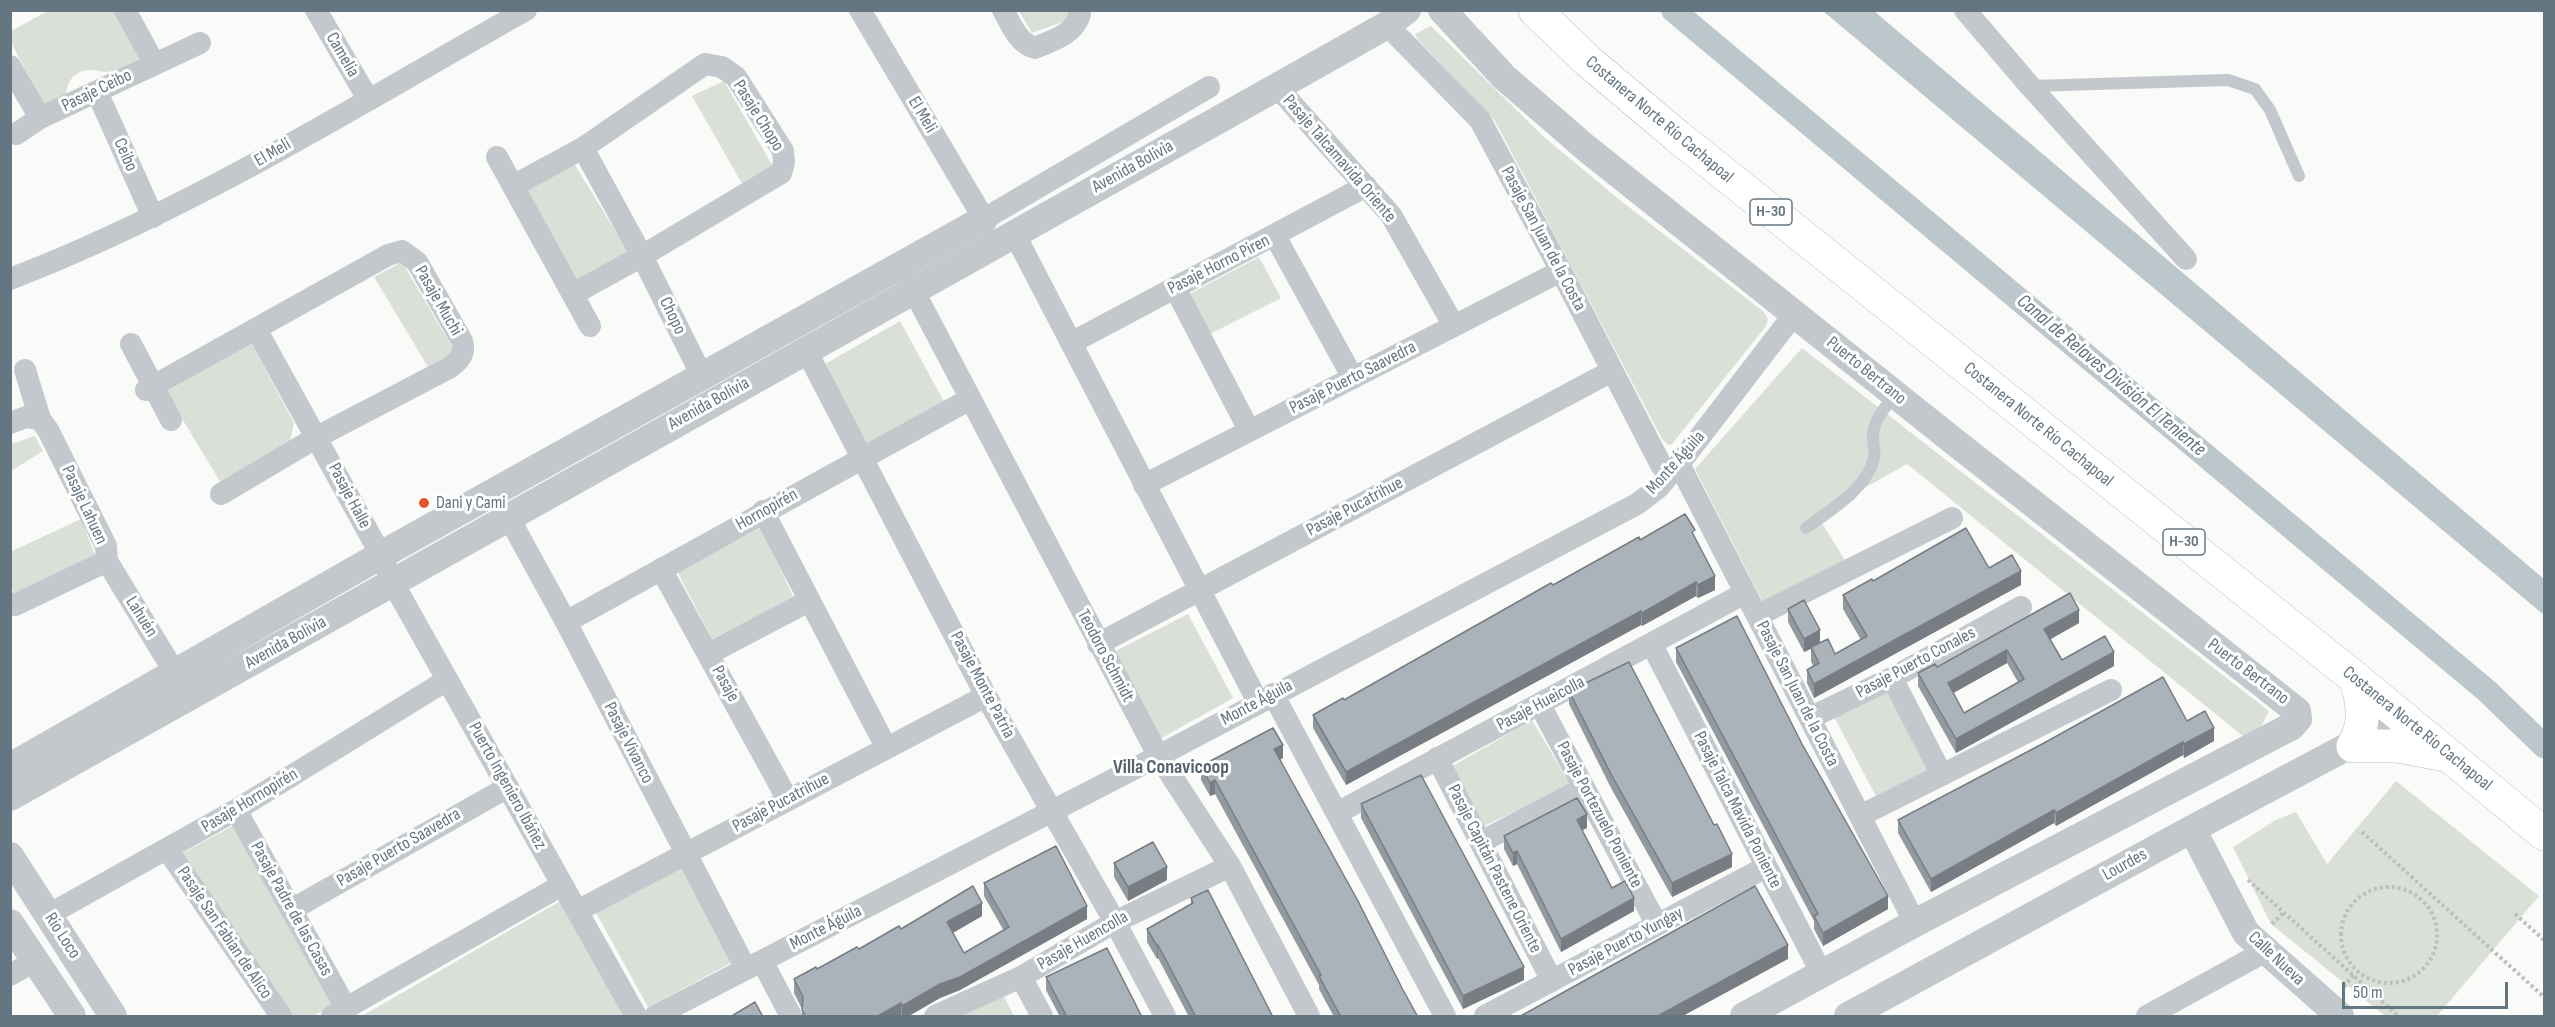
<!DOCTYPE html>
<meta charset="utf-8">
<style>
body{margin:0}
#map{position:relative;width:2555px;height:1027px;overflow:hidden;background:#fafaf8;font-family:"Sofia Sans Condensed",sans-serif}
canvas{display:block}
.frame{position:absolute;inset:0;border:12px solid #657683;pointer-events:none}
.scale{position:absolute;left:2342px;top:982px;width:166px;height:27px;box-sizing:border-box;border:3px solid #657683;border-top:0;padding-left:8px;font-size:18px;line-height:21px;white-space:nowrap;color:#657683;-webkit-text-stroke:4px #fff;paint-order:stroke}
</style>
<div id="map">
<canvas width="2555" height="1027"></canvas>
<div class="frame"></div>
<div class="scale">50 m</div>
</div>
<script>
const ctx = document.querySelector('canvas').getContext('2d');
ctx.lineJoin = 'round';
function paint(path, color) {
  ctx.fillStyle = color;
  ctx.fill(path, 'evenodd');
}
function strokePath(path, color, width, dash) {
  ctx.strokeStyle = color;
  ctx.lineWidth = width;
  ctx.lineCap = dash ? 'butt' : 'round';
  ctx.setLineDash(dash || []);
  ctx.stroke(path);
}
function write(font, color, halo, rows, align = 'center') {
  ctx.font = font + ' "Sofia Sans Condensed",sans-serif';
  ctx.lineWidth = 6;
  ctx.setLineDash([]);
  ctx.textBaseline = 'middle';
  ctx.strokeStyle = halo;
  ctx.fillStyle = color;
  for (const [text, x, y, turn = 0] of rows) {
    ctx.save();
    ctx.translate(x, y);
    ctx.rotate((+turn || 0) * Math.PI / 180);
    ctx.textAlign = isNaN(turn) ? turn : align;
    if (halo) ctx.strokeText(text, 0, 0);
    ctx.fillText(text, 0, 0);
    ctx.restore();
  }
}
paint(new Path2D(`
 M48,11H118L146,56C135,61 118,72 106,72C101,72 97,70 92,70C75,70 66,81 66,97L44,107L11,42V31Z
 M1019,11H1072L1076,17L1032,33Z
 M1431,26L1545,138L1621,201L1764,312L1768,319L1766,326L1672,444L1668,445L1662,439L1495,121L1418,40L1415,34Z
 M724,81L776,172L744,187L692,96Z
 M573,162L631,256L578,286L525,187Z
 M1259,257L1281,298L1204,337L1180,299Z
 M402,262L455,352L428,367L374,277Z
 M900,321L947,407L862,452L820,367Z
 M250,341L294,423L289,447L222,485L166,392Z
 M1802,348L2269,711L2259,730L2244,737L1907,464L1817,515L1846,562L1763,602L1695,469Z
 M35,436L43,451L11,471V444Z
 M81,519L96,557L17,600L11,586L10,552Z
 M761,528L794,598L712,639L677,571Z
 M1188,614L1233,698L1160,739L1112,653Z
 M1888,686L1932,769L1877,798L1833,715Z
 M1532,720L1571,786L1477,829L1446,770Z
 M2396,781L2539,896L2437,1016H2385L2271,924L2233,847L2276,820L2296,812L2327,864Z
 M236,824L337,1004L313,1016H291L179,855Z
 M681,865L733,962L648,1007L594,909Z
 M562,900L628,1016H362Z
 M1000,989L1014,1016H947Z`), '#dadfd7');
paint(new Path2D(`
 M1823,11H1874L2544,579V615Z`), '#bbc7cb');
strokePath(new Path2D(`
 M1673,10L2487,691L2544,746`), '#bbc7cb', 24);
const primary = new Path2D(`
 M1535,10L1588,61L1677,136L2355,678L2544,834
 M2353,746H2398L2446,755
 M2353,746C2367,724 2363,701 2355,678`);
strokePath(primary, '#b5babe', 34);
strokePath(new Path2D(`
 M2362,832L2544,997
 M2248,880L2398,1016
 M2341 935a48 48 0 1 1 96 0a48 48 0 1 1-96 0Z
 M2515,914L2544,940
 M2272,924L2284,912
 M2344,987L2354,974`), '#bbbfc2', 4, [3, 3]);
strokePath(new Path2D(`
 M2031,86L2228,80L2255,89L2270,110L2299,176
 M1806,528C1829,511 1867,489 1874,458C1876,451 1872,442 1873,435C1874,419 1886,407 1895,394`), '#c3c8cc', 12);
strokePath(new Path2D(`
 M125,10L154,63
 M316,10L368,99
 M860,10L984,219L1209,87
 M1003,10C1012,26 1018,43 1035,48C1053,40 1074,35 1080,14L1078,10
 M1965,10L2030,86L2186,259
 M1387,25L1480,120L1561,271L1661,465L1669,475
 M10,66L40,118
 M1277,87L1391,215L1454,326
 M97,92L153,217
 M16,134L40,118L200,43
 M583,148L642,256L702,376
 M497,157L590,326
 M513,186L583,148L705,64L722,67L736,77L783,151L784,163L781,173L642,256L573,294
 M1014,233L1258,702
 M1275,236L1353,378
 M907,278L1158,755L1230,866L1309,1016
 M10,279C192,209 357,105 526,10
 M1175,288L1249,430
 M256,329L381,555L393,583L636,1016
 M1071,343L1366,186
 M131,344L171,420
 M806,350L986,696L1115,922L1165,1016
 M25,370L40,419
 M146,390L388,255L402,251L417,262L462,341C466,354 459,361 449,368L317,437L221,494
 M10,423L26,417L40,419L48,430L106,546L107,561L175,673
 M1679,464L1915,923
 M1144,485L1561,271
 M763,511L886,747
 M509,518L566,622L746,969
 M661,569L788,800
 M10,603L15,605L107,561
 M1757,616L1952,518
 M566,622L970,399
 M1098,644L1612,371
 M1652,645L1822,974
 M708,654L809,601
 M1892,678L1942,775
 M1273,694L1445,1016
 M1540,705L1657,925
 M1810,718L1892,678L2021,607
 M1437,758L1552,981
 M236,810L346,1008
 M1337,813L1745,593
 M1860,816L2111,690
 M1481,842L1584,788
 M167,849L281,1016
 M291,910L508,787
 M577,911L986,696
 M48,915L236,810L447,680
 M762,961L791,1016
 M10,975L35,961
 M1021,977L1042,1016
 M332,1016L562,885
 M655,1016L1126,773L1637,504L1658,488L1679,464L1795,313
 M935,1016L1021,977L1115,922L1230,866
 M1485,1016L1766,867
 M2147,1016L2266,951`), '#c3c8cc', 22);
strokePath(new Path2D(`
 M1442,10L1504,77L1586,148L1956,443L2297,711L2298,719L2292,726L1915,923L1744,1016
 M10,767L381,555L984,219
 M10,797L1277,87L1387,25L1407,10
 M2192,829L2246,933L2340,1016
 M10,856L113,1016
 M10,923L72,1016
 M1848,1016L2192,829L2403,717`), '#c3c8cc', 28);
strokePath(primary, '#fff', 33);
paint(new Path2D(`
 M1695,539L1715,590L1698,598L1696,596L1642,626L1641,625L1346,785L1313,728V715L1344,700L1553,585L1640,540Z
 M1989,568L2021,585L1814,698L1807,683V670L1813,666L1811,661V649L1804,652L1788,622V609L1820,643L1835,654L1861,640L1843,609V595L1873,581Z
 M2079,623L2050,639L2062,660L2114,666L1956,753L1918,686V673ZM2007,663L2018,682L1964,713L1953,693Z
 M1676,648L1802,744L1888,909L1823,946L1814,929V921L1676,662Z
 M1569,691L1732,867L1672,897L1611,788L1569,704Z
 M2187,721L2214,741L2184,758L2183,755L2056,826L2054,823L1931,892L1898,833V820L2044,743Z
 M1283,758L1280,760L1403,990L1418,1017H1334L1319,989V985L1215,794L1210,796L1201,780V766Z
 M1361,804L1524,980L1463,1009L1361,818Z
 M1587,828L1582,830L1612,888L1634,911L1561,952L1517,864L1513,866L1504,849V836Z
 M1114,863L1167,880L1128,901L1114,877Z
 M984,883L1087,919L960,990L940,998L907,1017H802V1009L794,993V979L817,969L901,929L982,916L953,933L964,953L1004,931L984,896Z
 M1191,898L1273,1017H1189L1158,958L1157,959L1147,942V929L1191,904Z
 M1046,977L1142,1017H1060L1046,990Z`), '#929a9f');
paint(new Path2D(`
 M2021,571V585L1814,698V684Z
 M1715,576V590L1698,598V585Z
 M1696,582V596L1642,626V613Z
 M2079,610V623L2044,643V629Z
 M1641,611V625L1346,785V772Z
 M1820,630V644L1804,652V639Z
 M2007,650V663L1948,696V683Z
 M2114,652V666L1956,753V739Z
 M2214,728V741L2184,758V744Z
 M2183,742V755L2056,826V813Z
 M1283,745V758L1274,763V749Z
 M1215,780V794L1210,796V783Z
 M2054,810V823L1931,892V879Z
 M1587,814V828L1577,833V820Z
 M1517,851V864L1513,866V853Z
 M1732,854V867L1672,897V883Z
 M1167,867V880L1128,901V887Z
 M1888,896V909L1823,946V933Z
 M1634,898V911L1561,952V939Z
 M982,903V916L947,936V922Z
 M1087,906V919L960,990L940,998L907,1017H902V1006L940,984Z
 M1158,945V958L1157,959V946Z
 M1788,945V959L1681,1017H1656Z
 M1524,967V980L1463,1009V996Z
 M901,1003V1017H876Z`), '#777d82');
const building = new Path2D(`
 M1685,514L1695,530L1692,532L1715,576L1698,585L1696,582L1642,613L1641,611L1346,772L1313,715L1343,698L1344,700L1551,583L1553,585L1639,537L1640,540Z
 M1966,528L1989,568L2012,555L2021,571L1814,684L1807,670L1819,663L1811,647L1828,639L1835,654L1867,636L1843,595L1872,579L1873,581Z
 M2070,593L2079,610L2044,629L2062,660L2105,636L2114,652L1956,739L1918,673L1935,664L1937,667ZM2007,650L2024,679L1964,713L1948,683Z
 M1804,600L1820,630L1804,639L1788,609Z
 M1737,616L1802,744L1888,896L1823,933L1814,916L1818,914L1676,648Z
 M1629,662L1714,825L1717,824L1732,854L1672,883L1611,774L1569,691Z
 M2163,677L2187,721L2205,711L2214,728L2184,744L2183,742L2056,813L2054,810L1931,879L1898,820L2044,743Z
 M1273,728L1283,745L1274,749L1358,901L1403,990L1418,1017H1341L1319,976L1321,975L1215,780L1210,783L1201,766Z
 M1421,775L1524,967L1463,996L1361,804Z
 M1577,798L1587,814L1577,820L1612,888L1625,881L1634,898L1561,939L1517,851L1513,853L1504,836Z
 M1153,842L1167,867L1128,887L1114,863Z
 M1056,846L1087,906L960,977L940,984L902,1006L901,1003L876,1017H806L802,1010L803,997L794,979L816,967L817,969L857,947L859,949L899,926L901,929L973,886L982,903L947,922L964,953L1009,927L984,883Z
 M1755,886L1788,945L1656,1017H1519Z
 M1208,890L1273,1017H1196L1158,945L1157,946L1147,929L1193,903L1191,898Z
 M1107,948L1142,1017H1067L1046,977Z
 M755,1002L763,1017H730Z`);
paint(building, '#aab3b9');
strokePath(building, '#777d82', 1.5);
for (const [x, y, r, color] of [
 [424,503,6,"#e4572e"]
]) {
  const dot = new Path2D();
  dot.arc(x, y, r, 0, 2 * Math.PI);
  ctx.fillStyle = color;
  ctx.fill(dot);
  strokePath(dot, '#fff', 2);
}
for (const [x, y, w] of [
 [1771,212,42],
 [2184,542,42]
]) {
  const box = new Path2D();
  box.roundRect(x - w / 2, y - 13, w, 26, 4.5);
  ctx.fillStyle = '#fff';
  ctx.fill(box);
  strokePath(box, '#657683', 1.5);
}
write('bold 16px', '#657683', null, [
 ["H-30",1771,212],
 ["H-30",2184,542]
]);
write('18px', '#657683', '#fff', [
 ["Camelia",342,55,60],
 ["Pasaje Ceibo",97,91,-26],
 ["El Meli",922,115,59],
 ["Pasaje Chopo",758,116,58],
 ["Costanera Norte Río Cachapoal",1659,120,40],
 ["El Meli",273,153,-30],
 ["Ceibo",125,155,66],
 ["Pasaje Talcamavida Oriente",1339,159,49],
 ["Avenida Bolivia",1133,167,-29],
 ["Pasaje San Juan de la Costa",1543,239,62],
 ["Pasaje Horno Piren",1219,265,-27],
 ["Pasaje Muchi",438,301,60],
 ["Chopo",672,316,64],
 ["Puerto Bertrano",1866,371,39],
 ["Pasaje Puerto Saavedra",1353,378,-27],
 ["Avenida Bolivia",709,404,-29],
 ["Costanera Norte Río Cachapoal",2038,425,39],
 ["Monte Águila",1676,463,-48],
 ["Pasaje Halle",349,496,62],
 ["Pasaje Lahuen",84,505,65],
 ["Pasaje Pucatrihue",1355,507,-28],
 ["Hornopirén",767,510,-29],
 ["Lahuén",141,617,58],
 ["Avenida Bolivia",286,643,-29],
 ["Teodoro Schmidt",1105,656,62],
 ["Pasaje Puerto Conales",1916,663,-28],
 ["Puerto Bertrano",2248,672,37],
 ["Pasaje",725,684,61],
 ["Pasaje Monte Patria",982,685,62],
 ["Pasaje San Juan de la Costa",1797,694,63],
 ["Monte Águila",1257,703,-28],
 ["Pasaje Hueicolla",1541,704,-28],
 ["Costanera Norte Río Cachapoal",2417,729,39],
 ["Pasaje Vivanco",628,743,63],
 ["Puerto Ingeniero Ibáñez",507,786,61],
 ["Pasaje Hornopirén",250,801,-31],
 ["Pasaje Pucatrihue",781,803,-28],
 ["Pasaje Talca Mavida Poniente",1737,810,63],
 ["Pasaje Portezuelo Poniente",1599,815,62],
 ["Pasaje Puerto Saavedra",399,848,-30],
 ["Lourdes",2125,865,-29],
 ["Pasaje Capitán Pastene Oriente",1494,869,63],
 ["Pasaje Padre de las Casas",291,909,61],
 ["Monte Águila",826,928,-27],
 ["Pasaje San Fabian de Alico",224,933,56],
 ["Río Loco",62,936,57],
 ["Pasaje Huencolla",1083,941,-30],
 ["Pasaje Puerto Yungay",1626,942,-28],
 ["Calle Nueva",2276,959,43]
]);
write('18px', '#657683', '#fff', [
 ["Dani y Cami",436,503]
], 'left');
write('italic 20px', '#60757c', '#fff', [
 ["Canal de Relaves División El Teniente",2111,376,40]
]);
write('bold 20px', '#57646e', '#fff', [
 ["Villa Conavicoop",1171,768]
]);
</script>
